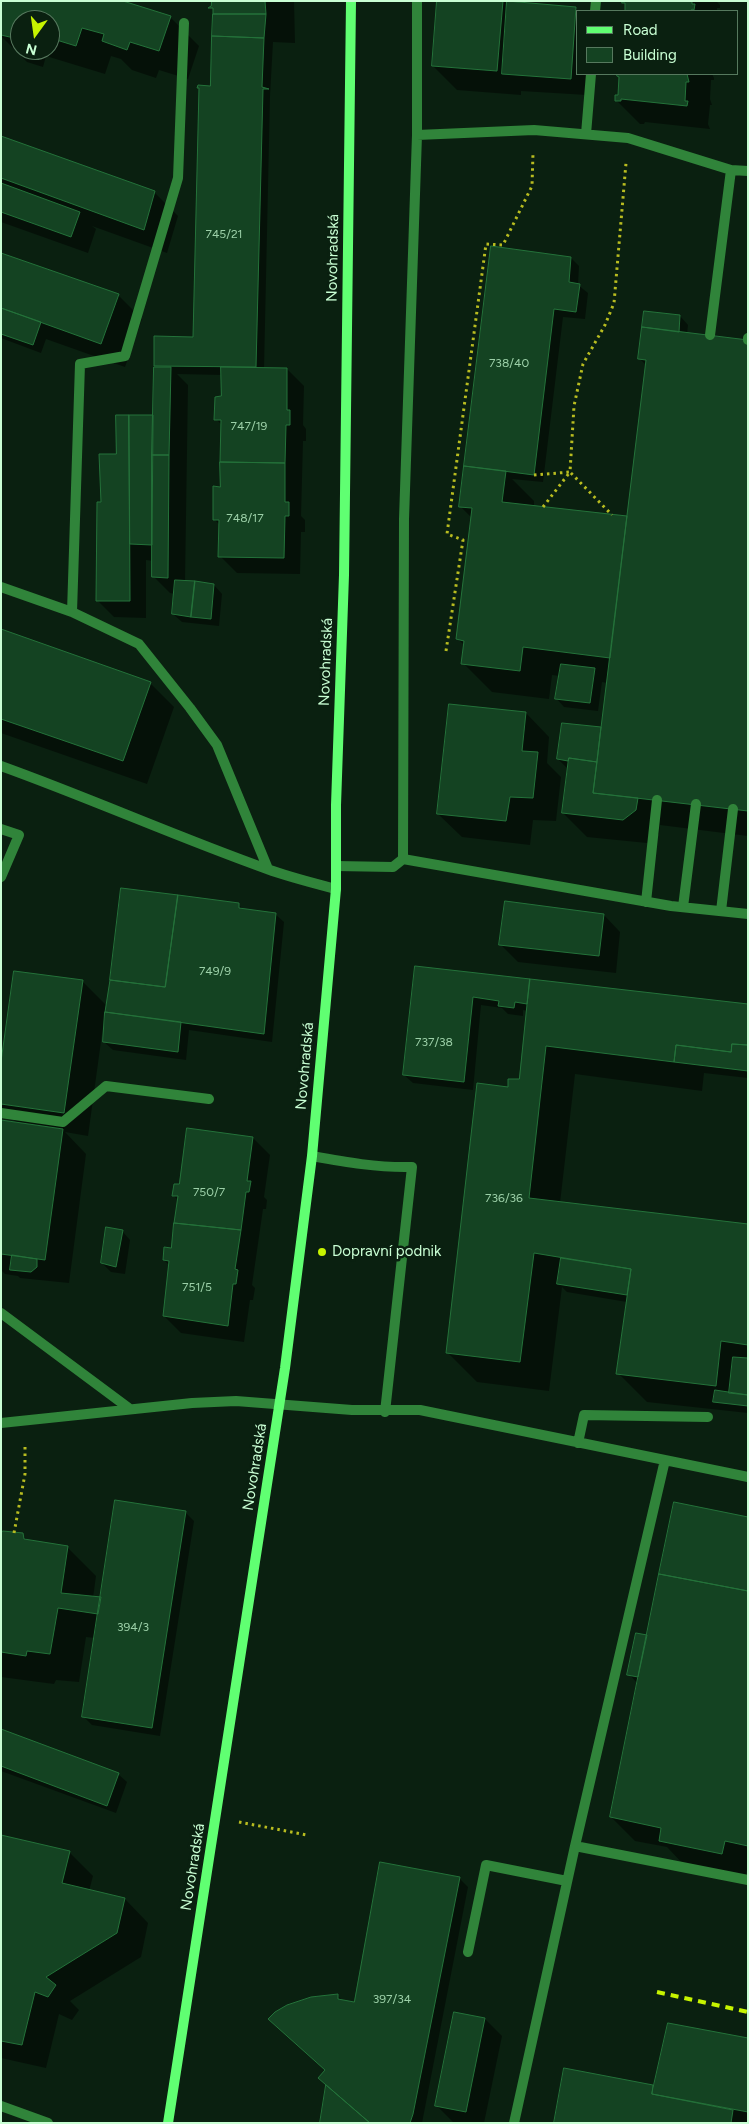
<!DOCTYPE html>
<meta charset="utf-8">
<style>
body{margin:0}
#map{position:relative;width:749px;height:2124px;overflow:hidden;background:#0a2010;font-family:Figtree,sans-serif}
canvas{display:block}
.frame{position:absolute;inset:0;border:2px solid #c9ffd4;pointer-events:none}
.legend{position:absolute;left:576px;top:10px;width:162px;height:65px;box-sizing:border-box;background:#0a2010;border:1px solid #56795e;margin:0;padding:6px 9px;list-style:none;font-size:15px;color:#c9ffd4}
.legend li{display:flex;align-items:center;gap:10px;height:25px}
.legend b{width:25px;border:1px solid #56795e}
.north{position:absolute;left:10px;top:10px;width:50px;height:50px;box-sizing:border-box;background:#0a2010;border:1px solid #56795e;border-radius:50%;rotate:194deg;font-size:14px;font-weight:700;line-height:20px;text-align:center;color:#c9ffd4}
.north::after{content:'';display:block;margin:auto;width:18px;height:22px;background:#c7f400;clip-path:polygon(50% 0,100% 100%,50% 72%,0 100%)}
</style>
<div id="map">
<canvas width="749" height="2124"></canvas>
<div class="frame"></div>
<ul class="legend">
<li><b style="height:6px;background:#60ff72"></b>Road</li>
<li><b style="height:14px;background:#144322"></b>Building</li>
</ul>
<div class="north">N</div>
</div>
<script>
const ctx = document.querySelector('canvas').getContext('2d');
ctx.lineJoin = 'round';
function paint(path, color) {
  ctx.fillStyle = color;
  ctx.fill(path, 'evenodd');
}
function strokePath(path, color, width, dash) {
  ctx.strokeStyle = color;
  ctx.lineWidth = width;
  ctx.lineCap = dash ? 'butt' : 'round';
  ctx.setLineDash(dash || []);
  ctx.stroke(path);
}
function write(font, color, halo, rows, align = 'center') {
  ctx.font = font + ' Figtree,sans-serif';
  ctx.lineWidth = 5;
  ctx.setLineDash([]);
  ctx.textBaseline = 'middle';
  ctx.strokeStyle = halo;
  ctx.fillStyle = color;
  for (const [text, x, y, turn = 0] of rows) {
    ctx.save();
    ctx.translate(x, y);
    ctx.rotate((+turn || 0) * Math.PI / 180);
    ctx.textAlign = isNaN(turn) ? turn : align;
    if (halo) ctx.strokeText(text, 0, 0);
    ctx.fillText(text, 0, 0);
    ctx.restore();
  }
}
paint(new Path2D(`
 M1,1L170,17L199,46L188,79L159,70L156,78L132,70L121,59L111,56L105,74L46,56L43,67L27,62L1,36ZM20,20H50V50H20Z
 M213,1H294L295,43L273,42L270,96L264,369H287L304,386L303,425L306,429V441H303L301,516L305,520V532H301L300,574L237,573L220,556V525L214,519L221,488L222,425L216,419L222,398L223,375L177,374L188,385L185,582L214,585L222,594L219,626L182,622L173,614L175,594L170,593L153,576V561L146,560V618L114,617L97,600L102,503L117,456V416H154L155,337L194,338L200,89L198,87H212Z
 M438,1H528L527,4L575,8L579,11L578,74H589L587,95L521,91V95L457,90L433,66Z
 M624,1H716L720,5V8H717V11H626V6Z
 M618,74H712L714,78V80H711L710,99L712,105H710L708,124L710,129L645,122L644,124H640L616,100L619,97L620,78Z
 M1,137L154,192L178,216L167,253L92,226L96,229L88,253L1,222Z
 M1,254L118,295L142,319L125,367L46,339L41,353L1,338Z
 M571,258L579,266L578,285L588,293L585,319L563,317L543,482L512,479L534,501V507L628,518L646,365L639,358L680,316L688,325L687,334L748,341V836L660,825L659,834L647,843L587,837L563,813L568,769L558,759L601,728L602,730L608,683L602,682L598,711L564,707L556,698L560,676L552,675L549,699L492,692L463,663L465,646L458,639L472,518L460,506Z
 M1,631L150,683L174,707L147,784L1,733Z
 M526,713L549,737L547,763L561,777L556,821L533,820L530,845L462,837L438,814Z
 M239,905L244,910L275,914L284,922L272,1042L189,1030L186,1060L113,1050L104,1042Z
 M604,915L620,932L616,973L518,962L501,945Z
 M416,967L748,1005V1078L704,1073L702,1091L575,1074L560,1203L748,1225V1413L647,1402L618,1373L627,1302L567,1292L562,1287L549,1391L477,1382L448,1353L520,1080L528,1011L523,1010V1016L508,1014L502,1008L481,1005L473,1090L413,1083L404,1075Z
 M82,981L106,1005L88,1136L65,1132L86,1154L69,1283L20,1278L18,1276L5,1274L1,1270V1121L18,1124L1,1107V1071Z
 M188,1130L253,1138L270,1155L264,1197L267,1200L266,1209H263L252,1285L255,1288L253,1300H250L244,1342L181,1333L164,1316L170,1266L164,1260L172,1249L178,1200L173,1195L180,1186Z
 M122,1231L130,1240L125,1274L111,1272L102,1263Z
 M185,1512L194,1521L160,1736L92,1725L83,1716L95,1638L86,1637L79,1682L56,1680L54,1684L1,1677V1536L22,1535L29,1541L67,1547L96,1576L93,1598L101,1599Z
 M748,1518V1866L745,1877L684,1865L667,1847L635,1841L611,1817L637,1683L629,1674L646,1637Z
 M1,1730L118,1774L127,1782L116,1813L1,1771Z
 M1,1836L69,1852L93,1876L89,1891L125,1899L148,1923L141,1957L70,2001L79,2010L72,2020L59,2014L46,2068L1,2058Z
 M459,1878L468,1887L422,2123H321L327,2085L326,2070L312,1998L338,1996L343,2001L355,2003Z
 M455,2013L485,2019L502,2036L484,2123L453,2122L436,2105Z
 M748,2039V2123H555L565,2069L654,2087Z`), '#0007');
const building = new Path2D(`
 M1,1H123L171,16L159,51L130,42L127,50L102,41L104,34L82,28L76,46L50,38V20H20V29L17,28L14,38L1,35Z
 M212,1H265L266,14H213V8H208L211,6Z
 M437,1H503L497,71L432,66Z
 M507,1L576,7L571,79L502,74Z
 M623,1H692V4H695L694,10L692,9L691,11H625V3H622Z
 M213,14H266L264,38L212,36Z
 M212,36L264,38L262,87L269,89H263L256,367L154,366V336L193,337L199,88H197L198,85L210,86Z
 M617,74H687L689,82H686L685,101H688L687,106L621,99V101H615V95H618L619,77L617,76Z
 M1,136L155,191L144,230L1,178Z
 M1,183L80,212L71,237L1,212Z
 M491,246L571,257L569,282L580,284L576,312L554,309L534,475L464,466Z
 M1,253L119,294L101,344L1,308Z
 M1,308L41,322L33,345L1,334Z
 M644,311L680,315L679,332L642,327Z
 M642,327L748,340V811L593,793L646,360L638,359Z
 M154,367H171L169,455H152Z
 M221,367L287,368V410H290V425H286L285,463L220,462L221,420H214L215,397L221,396Z
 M116,415H129L130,601H96L97,502H101L99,454H116Z
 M129,415H153L152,545L130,544Z
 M152,455H169L168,578L152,577Z
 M220,462L285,463V502H289V516H285L284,558L218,557L219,520H213V486L220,487Z
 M464,466L506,471L502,502L627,516L610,658L523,647L520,671L461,664L464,641L456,639L472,508L459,507Z
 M175,580L195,581L191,617L172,614Z
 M195,581L214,584L211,619L191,617Z
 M1,629L151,682L123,761L1,719Z
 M561,664L595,668L590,703L555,699Z
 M449,704L526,712L522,751L538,752L533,798L510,797L506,821L437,814Z
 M562,723L601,727L597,762L569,758L568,761L557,759Z
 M569,758L597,762L593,793L638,798L636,810L623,820L562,813Z
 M121,888L178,895L165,987L110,980Z
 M178,895L239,903V908L276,913L264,1034L105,1012L110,980L165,987Z
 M505,901L604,914L599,956L499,945Z
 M415,966L530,979L527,1004L515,1002L514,1008L498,1006L499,1001L473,997L464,1082L403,1075Z
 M14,971L83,980L64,1113L1,1104V1062Z
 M530,979L748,1004V1045L732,1044L731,1052L676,1045L674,1062L546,1046L529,1198L748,1224V1345L721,1341L716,1386L616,1374L631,1269L534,1253L520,1362L446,1353L477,1083L508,1087V1079H519Z
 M105,1012L181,1022L178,1052L103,1042Z
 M732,1044L748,1045V1071L674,1062L676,1045L731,1052Z
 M1,1120L63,1129L45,1260L1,1254Z
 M187,1128L253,1137L247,1181H251L249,1192H246L241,1230L174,1223L178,1196H172L174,1184H179Z
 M174,1223L241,1230L235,1269L238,1270L236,1284H233L228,1326L163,1316L169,1261L163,1260L164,1247L171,1248Z
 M106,1227L123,1230L116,1267L101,1263Z
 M12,1255L37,1259V1267L31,1272L10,1270Z
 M561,1258L631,1269L627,1295L557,1284Z
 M733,1357L748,1358V1395L729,1393Z
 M715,1390L748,1395V1406L713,1402Z
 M115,1500L186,1511L152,1728L82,1717Z
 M674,1502L748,1517V1591L659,1574Z
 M3,1531L23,1533L24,1539L68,1546L61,1593L101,1597L98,1614L58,1608L50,1654L27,1651L26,1656L1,1652V1534Z
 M659,1574L748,1591V1846L725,1841L722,1854L659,1841L661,1828L610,1817Z
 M636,1633L647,1635L638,1677L627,1675Z
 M1,1729L119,1773L107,1806L1,1766Z
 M1,1835L70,1851L62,1883L125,1898L117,1933L46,1977L56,1985L48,1997L35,1992L22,2045L1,2041Z
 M380,1862L460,1877L413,2114L410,2123H370L318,2078L325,2070L268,2019L275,2012L287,2005L311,1997L338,1994V1999L354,2002Z
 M454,2012L485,2018L466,2112L435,2106Z
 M668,2023L748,2038V2112L652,2094Z
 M564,2068L653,2085L652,2094L733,2110L731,2123H554Z
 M326,2085L370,2123H320Z`);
paint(building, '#144322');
strokePath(building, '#24723a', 1);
strokePath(new Path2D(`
 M534,475L570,472L574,406L583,364L605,325L614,303L626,163
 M543,507L570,472L612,515
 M446,651L463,540L447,534L486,244L503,245L532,186L533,153
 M14,1533L25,1474V1445
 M239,1822L307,1835`), '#b8bc20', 3, [2.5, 4]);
strokePath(new Path2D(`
 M595,11L596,1
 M184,23L178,178L125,356L80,364L72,612L139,644L190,708L217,745L268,869
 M586,134L591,74
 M417,135L534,130L628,138L731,170L748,171
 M710,335L731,170
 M748,340V338
 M1,587L72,612
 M1,766C90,798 177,837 267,869C289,877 313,883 336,889
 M1,829L19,835L1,877
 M403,859L404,519L417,135V1
 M336,866L393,867L403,859L671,906L748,914
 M646,902L657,800
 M683,907L696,804
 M721,911L733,809
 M1,1113L63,1122L106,1086L209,1099
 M312,1156C345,1162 378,1168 412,1167L385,1412
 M1,1313L130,1409
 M1,1423L192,1403L236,1401L352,1410H420L748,1477
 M578,1443L584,1415L708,1417
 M575,1846L748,1880
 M468,1952L486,1865L567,1881
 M1,2106L48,2123
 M514,2123L575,1846L665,1460`), '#30843a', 10);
strokePath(new Path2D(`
 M168,2123L285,1368L312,1156L336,889V805L344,575L351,1`), '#60ff72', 10);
strokePath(new Path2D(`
 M657,1992L748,2012`), '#c7f400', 4, [8, 6]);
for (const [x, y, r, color] of [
 [322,1252,5,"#c7f400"]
]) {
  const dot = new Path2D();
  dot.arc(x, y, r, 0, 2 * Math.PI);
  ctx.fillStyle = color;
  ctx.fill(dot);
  strokePath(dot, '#0a2010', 2);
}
write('12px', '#9cd0a8', null, [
 ["745/21",224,234],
 ["738/40",509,363],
 ["747/19",249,426],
 ["748/17",245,518],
 ["749/9",215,971],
 ["737/38",434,1042],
 ["750/7",209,1192],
 ["736/36",504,1198],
 ["751/5",197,1287],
 ["394/3",133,1627],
 ["397/34",392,1999]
]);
write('15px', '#c9ffd4', '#0a2010', [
 ["Novohradská",333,258,-89],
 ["Novohradská",326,662,-88],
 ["Novohradská",305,1066,-85],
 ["Novohradská",255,1467,-81],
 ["Novohradská",193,1867,-81]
]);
write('15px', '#c9ffd4', '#0a2010', [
 ["Dopravní podnik",332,1252]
], 'left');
</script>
